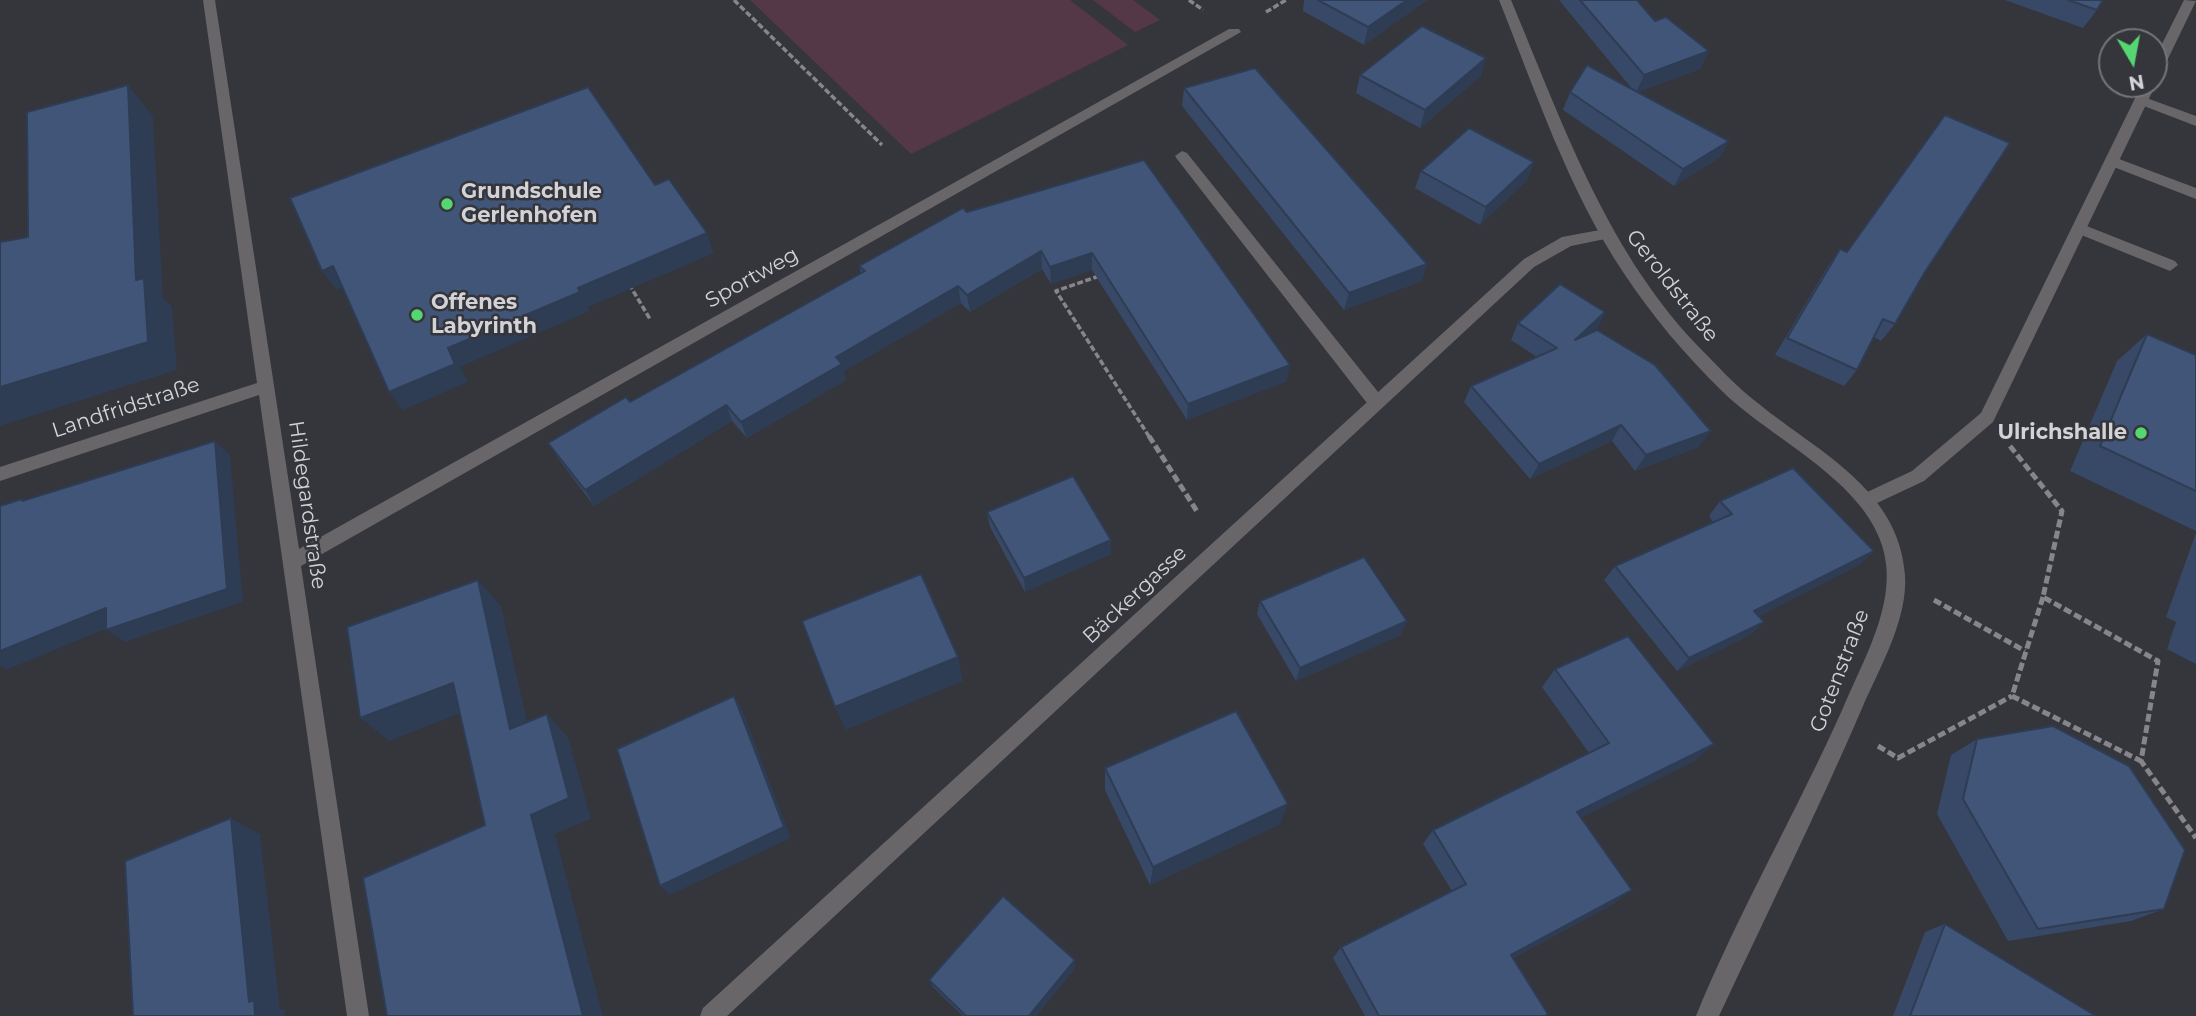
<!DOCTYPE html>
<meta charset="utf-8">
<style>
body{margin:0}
#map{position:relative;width:2196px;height:1016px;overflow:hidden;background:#35353c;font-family:Montserrat,sans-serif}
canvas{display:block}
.north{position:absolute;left:2098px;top:28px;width:70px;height:70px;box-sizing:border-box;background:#35353c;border:2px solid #74747a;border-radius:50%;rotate:170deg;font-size:19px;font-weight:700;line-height:28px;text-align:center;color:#d2d2d7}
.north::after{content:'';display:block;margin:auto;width:24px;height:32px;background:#55d671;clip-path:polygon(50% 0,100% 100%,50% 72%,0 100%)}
</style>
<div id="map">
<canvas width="2196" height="1016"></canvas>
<div class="north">N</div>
</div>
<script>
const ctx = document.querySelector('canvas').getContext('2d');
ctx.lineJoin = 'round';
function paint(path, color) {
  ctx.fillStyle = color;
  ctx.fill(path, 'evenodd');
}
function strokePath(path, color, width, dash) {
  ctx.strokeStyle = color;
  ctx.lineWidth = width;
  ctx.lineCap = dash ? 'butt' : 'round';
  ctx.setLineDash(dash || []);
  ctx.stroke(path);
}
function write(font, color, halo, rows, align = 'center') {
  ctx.font = font + ' Montserrat,sans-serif';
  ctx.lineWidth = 5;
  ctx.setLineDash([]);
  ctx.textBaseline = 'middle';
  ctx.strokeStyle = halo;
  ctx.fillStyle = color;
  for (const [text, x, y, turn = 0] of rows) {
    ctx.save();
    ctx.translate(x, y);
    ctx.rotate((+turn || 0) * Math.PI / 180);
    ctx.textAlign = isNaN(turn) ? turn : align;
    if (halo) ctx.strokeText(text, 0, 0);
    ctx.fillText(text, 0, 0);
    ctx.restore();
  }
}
paint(new Path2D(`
 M750,0H1070L1128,45L911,154Z
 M1093,0H1133L1160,20L1135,32Z`), '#553847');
strokePath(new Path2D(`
 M734,0L882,145
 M1189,0L1203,10
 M1266,12L1286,0
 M1099,276L1056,291L1150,438
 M629,284L650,319`), '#85858b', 3.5, [6, 2.5]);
strokePath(new Path2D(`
 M1149,436L1198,513
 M2010,446L2062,511L2043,597L2158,661L2141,761L2196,838
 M2043,597L2012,696L2141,761
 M1934,600L2025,651
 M1878,746L1898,758L2012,696`), '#85858b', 5, [8, 3.5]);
paint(new Path2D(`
 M2141,96L2196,116V126L2136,103L2134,100Z
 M1182,151L1187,153L1382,397L1384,402L1382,407H1370L1177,159L1175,156Z
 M2111,156L2196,188V199L2106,164V158Z
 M2079,223L2175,261L2178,265L2170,271L2165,269L2074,232V224Z`), '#686669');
paint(new Path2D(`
 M203,0H215L299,549L1229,29H1239L1241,32L301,566L369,1016H347L259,395L0,481V467L257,383Z
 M2184,0L2196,1L2161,73L2154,77V60Z
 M2154,81L2156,84L1993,422L1924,481L1875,504H1863L1860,499L1863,494L1912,471L1981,413L2142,84H2154Z
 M1605,229L1612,234L1610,238L1571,246L1534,267L727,1016H700L703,1008L1524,259L1562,237Z`), '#686669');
paint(new Path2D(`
 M1499,0H1511C1561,119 1604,245 1694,342C1715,363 1735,386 1759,404C1818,452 1899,489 1905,575C1908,619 1880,667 1863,706C1818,811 1767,913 1719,1016H1696C1739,911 1797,811 1843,708C1859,670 1881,631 1886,590C1899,494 1779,447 1723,392C1685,355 1652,316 1623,272C1568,189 1536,92 1499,0Z`), '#686669');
paint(new Path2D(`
 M1304,0H1427L1364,45L1303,11Z
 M1559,0H1637L1655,21L1709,51L1700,69L1638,92L1729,141L1719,158L1674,186L1563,110L1570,92L1633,90Z
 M2005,0H2103L2097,10L2083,28Z
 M1360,75L1481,76L1420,128L1356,93Z
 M1184,88L1422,281L1344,310L1182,106Z
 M1144,160L1287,381L1187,420L1092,270L1051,284L1042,269L970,312L961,303L844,371L846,380L747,438L732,421L594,506L558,458L548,443L630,402L861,273L859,266L967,212Z
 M1534,162L1527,180L1480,225L1415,188L1421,171Z
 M1840,249L1847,252L1925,272L1895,324L1881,341L1874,337L1857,370L1844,386L1775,355L1828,266Z
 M1605,312L1597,329L1593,332L1699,447L1635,471L1612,441L1530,479L1464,402L1471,386L1537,357L1511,340L1518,323Z
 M2147,334L2196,355V531L2070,471L2117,361Z
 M1720,501L1874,551L1859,565L1759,616L1764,622L1750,635L1677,671L1604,580L1615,566L1713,522L1709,516Z
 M987,512L1111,540V554L1025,592L990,527Z
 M2196,533V664L2167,649L2176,622L2166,617Z
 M1260,601L1401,635L1296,681L1257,614Z
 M1555,669L1696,760L1580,818L1615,903L1513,958L1545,1016H1365L1333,958L1341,947L1452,891L1423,844L1433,830L1589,753L1542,687Z
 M1977,739L2164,909L2131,921L2008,941L1937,814L1951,755Z
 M1105,768L1280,824L1150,885L1105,790Z
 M1945,924L2096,1016H1893L1925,932Z
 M1075,968L1036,1016H963L933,987L929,980Z`), '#384967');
paint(new Path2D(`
 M1407,0H1427L1364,45L1368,27Z
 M1709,51L1700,69L1636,93L1644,75Z
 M1486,58L1481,76L1420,128L1425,110Z
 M128,85L153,116L163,298L172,307L177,370L0,426V387L136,280Z
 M1729,141L1719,158L1674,186L1683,169Z
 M1534,162L1527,180L1480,225L1486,207Z
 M707,233L714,253L588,307L590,311L460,367L468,382L403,410L389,392L448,348L578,288Z
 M1041,251L1042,269L970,312L967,295Z
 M1092,253V270L1051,284L1050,267Z
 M1427,264L1422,281L1344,310L1349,293Z
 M333,266L348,285L337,290L322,271Z
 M958,286L961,303L844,371L846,380L747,438L741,422L836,357Z
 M1605,312L1597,329L1567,356L1575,340Z
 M1290,365L1287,381L1187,420L1188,404Z
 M726,405L732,421L594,506L585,490Z
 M1621,425L1612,441L1530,479L1539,464Z
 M1711,431L1699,447L1635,471L1646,455Z
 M215,441L230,455L243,602L125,642L106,630Z
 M1111,540V554L1025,592L1024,578Z
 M1874,551L1859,565L1741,625L1754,611Z
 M478,580L501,606L534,752L510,729Z
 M106,608L125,621L6,670L0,666V651Z
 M1407,621L1401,635L1296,681L1300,668Z
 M1764,622L1750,635L1677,671L1689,658Z
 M958,657L963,681L846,730L835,707Z
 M453,683L479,706L389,741L360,718Z
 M734,696L742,709L791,838L670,895L660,886Z
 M547,714L568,737L591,819L555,834L603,1016H583L531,815Z
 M1714,744L1696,760L1562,827L1577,812Z
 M1288,804L1280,824L1150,885L1153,867Z
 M231,818L260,834L280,1009L285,1010V1016H255L249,1002Z
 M1632,890L1615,903L1498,966L1511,955Z
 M1075,960V968L1036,1016H1029Z`), '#2e3c54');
const building = new Path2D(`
 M1318,0H1407L1368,27Z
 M1580,0H1637L1655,21L1666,17L1709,51L1644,75Z
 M2068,0H2103L2097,10Z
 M1422,26L1486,58L1425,110L1360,75Z
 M1587,65L1729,141L1683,169L1570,92Z
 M1255,68L1427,264L1349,293L1184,88Z
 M128,85L136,280L144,278L148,342L0,387V242L28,237L27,112Z
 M588,87L655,185L669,179L707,233L578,288L580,292L448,348L455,364L389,392L333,266L322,271L290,198Z
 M1945,115L2010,143L1925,272L1895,324L1883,319L1857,370L1787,338L1840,249L1847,252Z
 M1469,128L1534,162L1486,207L1421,171Z
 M1144,160L1290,365L1188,404L1092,253L1050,267L1041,251L967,295L958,286L836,357L842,364L741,422L726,405L585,490L548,443L626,397L630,402L865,271L859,266L963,208L967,212Z
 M1560,284L1605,312L1575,340L1597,330L1655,365L1711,431L1646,455L1621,425L1539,464L1471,386L1557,348L1518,323Z
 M2147,334L2196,355V491L2100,446Z
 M215,441L227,589L106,630V608L0,651V506L22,499V501Z
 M1793,468L1874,551L1754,611L1764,622L1689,658L1615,566L1732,514L1720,501Z
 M1073,476L1111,540L1024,578L987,512Z
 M1364,557L1407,621L1300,668L1260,601Z
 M921,574L958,657L835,707L802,621Z
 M478,580L510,729L547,714L569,798L531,815L583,1016H387L363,878L485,825L453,683L360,718L347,627Z
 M1628,636L1714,744L1577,812L1632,890L1511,955L1548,1014L1545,1016H1379L1341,947L1466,884L1433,830L1609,743L1555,669Z
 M734,696L784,827L660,886L617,749Z
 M1236,711L1288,804L1153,867L1105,768Z
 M2053,726L2129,766L2185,850L2164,909L2038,929L1963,799L1977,739Z
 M231,818L249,1002L254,1000L255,1016H133L125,861Z
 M1003,896L1075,960L1029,1016H966L929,980Z
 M1945,924L2096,1016H1910Z`);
paint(building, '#415578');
strokePath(building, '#2e3c54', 2);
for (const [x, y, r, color] of [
 [447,204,7,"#55d671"],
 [417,315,7,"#55d671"],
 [2141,433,7,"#55d671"]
]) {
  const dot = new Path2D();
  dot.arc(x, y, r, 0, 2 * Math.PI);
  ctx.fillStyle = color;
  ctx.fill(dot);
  strokePath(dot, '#35353c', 2.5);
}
write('bold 21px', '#d2d2d7', '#35353c', [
 ["Grundschule",461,192],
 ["Gerlenhofen",461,216],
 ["Offenes",431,303],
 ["Labyrinth",431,327],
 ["Ulrichshalle",2127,433,"right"]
], 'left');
write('21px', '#d2d2d7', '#35353c', [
 ["Sportweg",752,278,-29],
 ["Geroldstraße",1672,286,52],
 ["Landfridstraße",126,408,-18],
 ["Hildegardstraße",307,505,82],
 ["Bäckergasse",1135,595,-43],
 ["Gotenstraße",1840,671,-69]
]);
</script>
